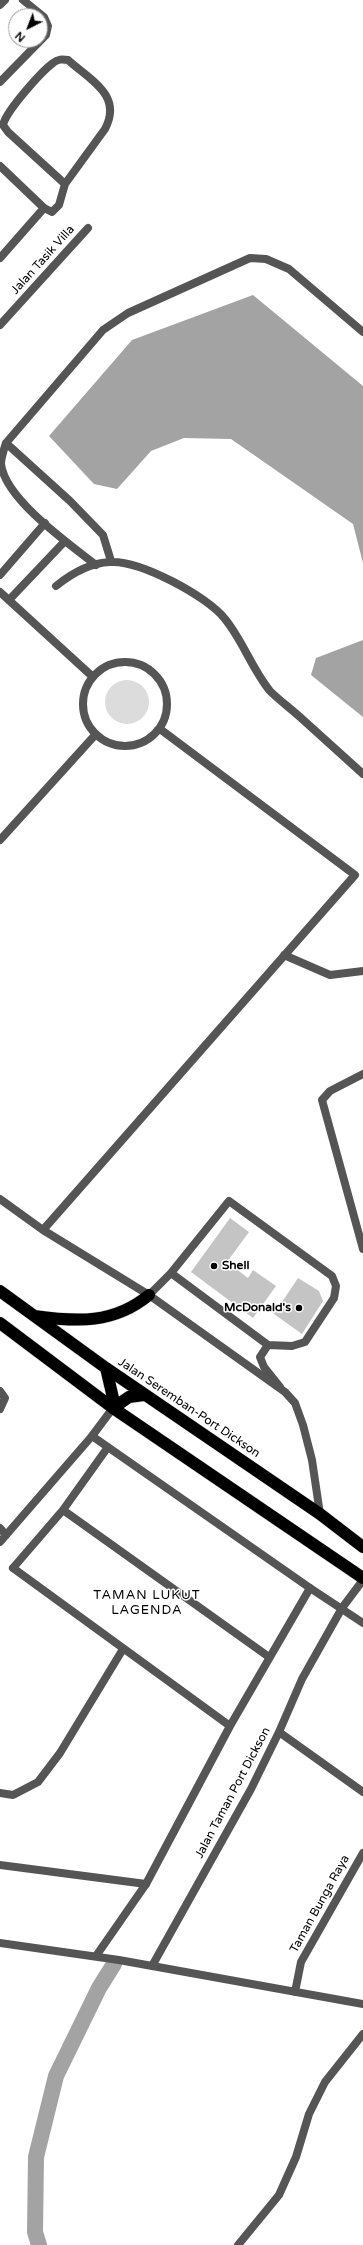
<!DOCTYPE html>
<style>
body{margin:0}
#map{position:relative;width:363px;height:2245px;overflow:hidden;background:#fff;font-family:"Varela Round",sans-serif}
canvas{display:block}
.north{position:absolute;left:8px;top:8px;width:40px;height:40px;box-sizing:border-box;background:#fff;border:1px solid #999;border-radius:50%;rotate:222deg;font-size:11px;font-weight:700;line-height:16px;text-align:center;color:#000}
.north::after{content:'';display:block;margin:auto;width:14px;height:18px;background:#000;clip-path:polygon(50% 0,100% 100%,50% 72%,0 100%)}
</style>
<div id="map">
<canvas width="363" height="2245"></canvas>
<div class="north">N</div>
</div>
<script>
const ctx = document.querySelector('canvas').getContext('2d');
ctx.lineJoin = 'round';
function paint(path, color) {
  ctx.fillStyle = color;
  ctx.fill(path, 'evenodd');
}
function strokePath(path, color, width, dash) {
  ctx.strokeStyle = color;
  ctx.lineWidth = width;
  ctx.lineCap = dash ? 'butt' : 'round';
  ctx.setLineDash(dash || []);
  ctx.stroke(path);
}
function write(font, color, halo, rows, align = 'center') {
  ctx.font = font + ' "Varela Round",sans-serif';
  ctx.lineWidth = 3;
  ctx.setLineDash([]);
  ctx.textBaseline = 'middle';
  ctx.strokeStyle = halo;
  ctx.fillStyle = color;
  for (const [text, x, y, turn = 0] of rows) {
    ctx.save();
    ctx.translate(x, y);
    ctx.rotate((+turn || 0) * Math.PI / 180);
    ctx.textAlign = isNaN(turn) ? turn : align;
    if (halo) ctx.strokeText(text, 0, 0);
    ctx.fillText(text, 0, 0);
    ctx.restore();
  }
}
paint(new Path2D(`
 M105 702a22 22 0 1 1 44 0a22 22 0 1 1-44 0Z`), '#dcdcdc');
paint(new Path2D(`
 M253,295L363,386V563L353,524L231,439L184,438L151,451L117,489L94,484L49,436L132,340Z
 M363,640V717L311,675L316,658Z`), '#a3a3a3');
strokePath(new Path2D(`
 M39,2245L35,2232L36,2157L56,2076L99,1988L114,1964`), '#a3a3a3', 16);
paint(new Path2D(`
 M230,1218L249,1232L227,1262L248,1278L253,1270L276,1286L253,1318L191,1272Z
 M298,1278L319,1291L323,1301L302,1334L274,1314Z`), '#c4c4c4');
const highway = new Path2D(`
 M0,1291L106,1368L320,1514L363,1547
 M34,1316C77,1322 114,1324 149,1295
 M0,1323L113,1408L363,1578
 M106,1368L113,1398V1408
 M113,1408L129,1397L144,1395`);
strokePath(highway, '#dbdbdb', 13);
strokePath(new Path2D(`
 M0,82L46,35L48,26L44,17L23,0
 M44,208L52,212L59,205L65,184L105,129C123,95 90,80 68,60C62,59 58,59 53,63C41,72 6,111 3,125L8,132L65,184
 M6,443L70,501L103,535L111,561
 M96,565C69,544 5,499 1,464C1,458 4,449 6,443L103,330L128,313L250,258L266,259L289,269L363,332
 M0,575L45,523
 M56,586C72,573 89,563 110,562C140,560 207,596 225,619C243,641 252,669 270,691C279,700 290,708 300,717C321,736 342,755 363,774
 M9,600L65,541
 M171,1273L268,1345
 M149,1295L171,1273L229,1201L332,1276L336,1286L334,1298L305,1342L292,1346L268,1345L260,1357L264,1367L280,1387
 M0,1391L5,1398L0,1409
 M92,1436L310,1588
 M63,1510L269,1657
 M0,1528L6,1535
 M13,1568L63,1510L108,1447
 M0,1865L146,1884`), '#555', 8);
strokePath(new Path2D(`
 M0,5L5,0
 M0,166L44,208L0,258
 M0,325L88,228
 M0,592L93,677
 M83 704a42 42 0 1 1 84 0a42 42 0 1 1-84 0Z
 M0,840L96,734
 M284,955L330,975L363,971
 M363,1074L330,1091L322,1100L363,1249
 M0,1199L43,1230L149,1295L285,1392L295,1403L303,1425L312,1460L320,1514
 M43,1230L355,875L160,729
 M0,1542L92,1436L113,1408
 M13,1568L230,1726
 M279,1732L363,1792
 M0,1793L13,1795L38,1782L60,1753L123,1649
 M0,1943L119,1960L363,2004
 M96,1956L146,1884L230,1726L310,1588L363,1623
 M152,1966L251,1789L279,1732L302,1679L342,1608L363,1580
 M295,1992L301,1962L363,1853
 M238,2245L279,2195L296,2157L309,2114L325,2082L363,2034`), '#555', 8);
strokePath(highway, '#000', 12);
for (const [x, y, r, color] of [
 [214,1266,4,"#000"],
 [299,1308,4,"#000"]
]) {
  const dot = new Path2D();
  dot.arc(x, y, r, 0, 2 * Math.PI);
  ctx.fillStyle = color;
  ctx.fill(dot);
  strokePath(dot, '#fff', 1.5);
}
write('12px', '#000', '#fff', [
 ["Jalan Tasik Villa",43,260,-48],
 ["Jalan Seremban-Port Dickson",189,1408,34],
 ["Jalan Taman Port Dickson",233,1793,-62],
 ["Taman Bunga Raya",320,1904,-61]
]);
write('bold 12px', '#000', '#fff', [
 ["Shell",222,1266],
 ["McDonald's",291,1308,"right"]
], 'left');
ctx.letterSpacing = '1px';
write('13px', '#000', '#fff', [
 ["TAMAN LUKUT",147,1596],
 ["LAGENDA",147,1611]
]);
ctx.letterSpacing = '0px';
</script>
